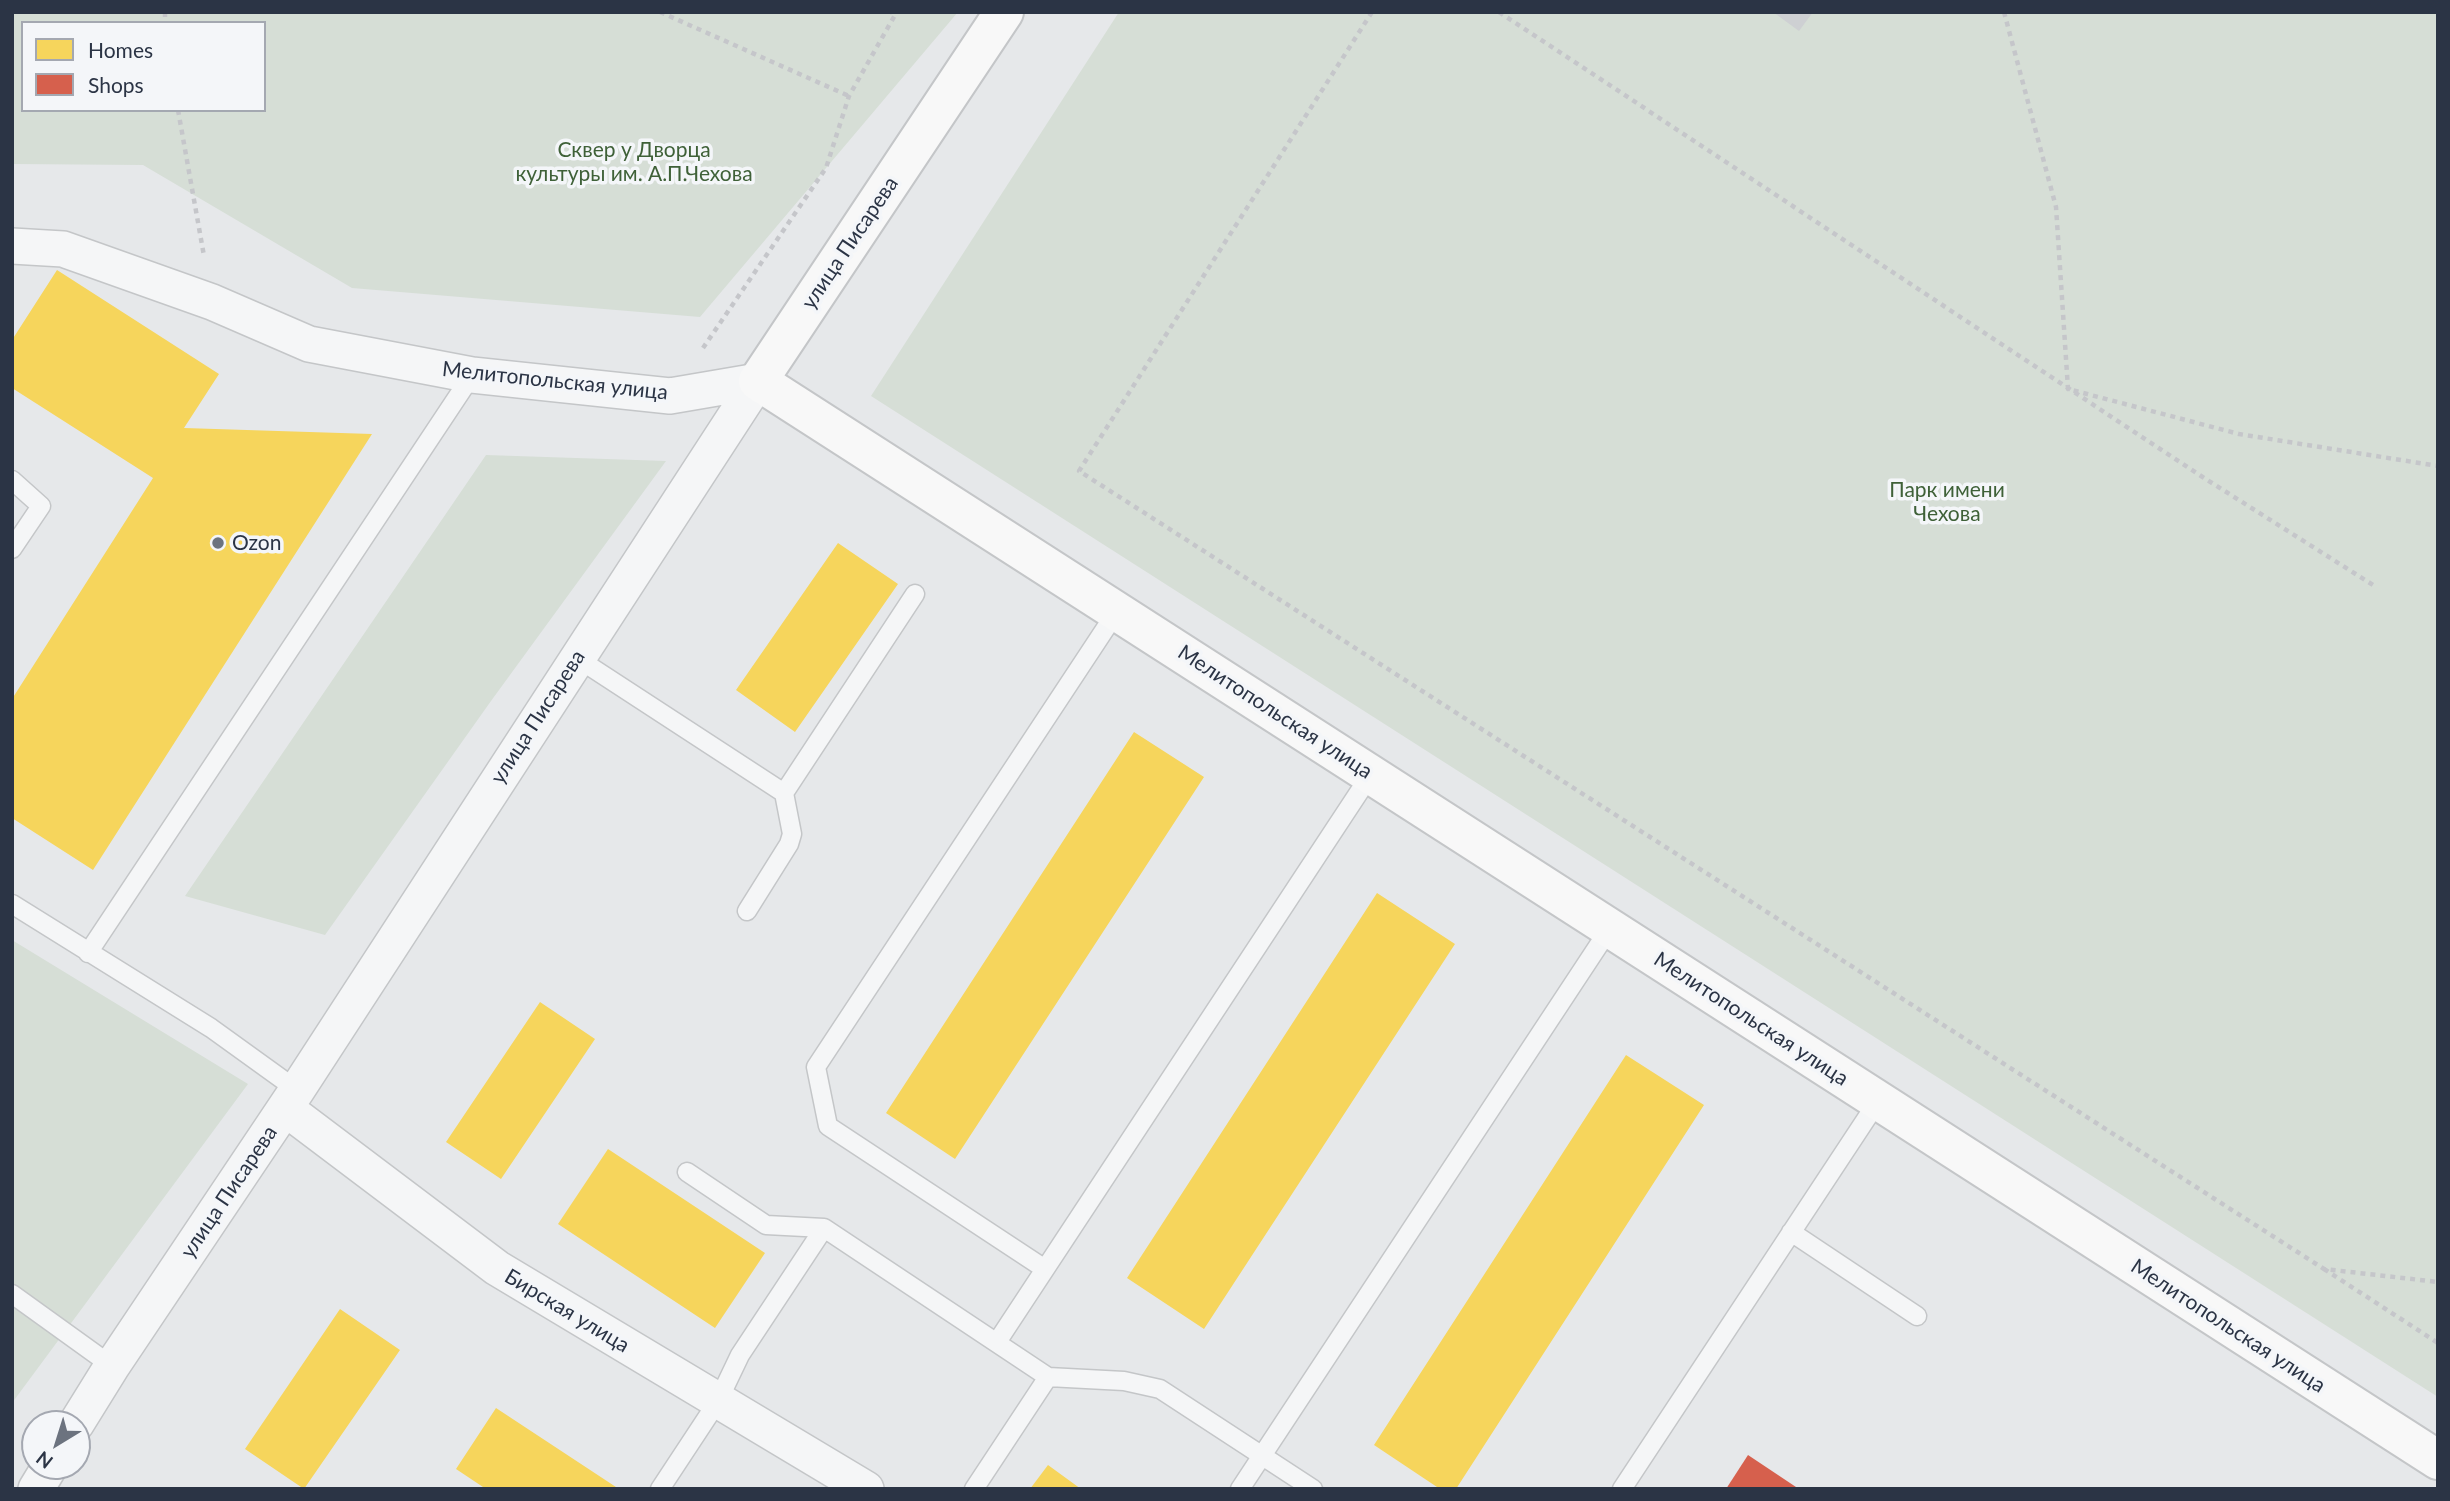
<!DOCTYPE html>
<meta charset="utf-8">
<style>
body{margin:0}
#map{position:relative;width:2450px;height:1501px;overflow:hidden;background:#e6e8ea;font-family:Lato,sans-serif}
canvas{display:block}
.frame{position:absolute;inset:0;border:14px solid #2b3445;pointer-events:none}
.legend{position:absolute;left:21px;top:21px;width:245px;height:91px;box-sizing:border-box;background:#f4f6f9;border:2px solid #a4a8b1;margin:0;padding:9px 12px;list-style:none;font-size:21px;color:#2b3445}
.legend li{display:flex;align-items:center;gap:14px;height:35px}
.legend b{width:35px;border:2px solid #a4a8b1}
.north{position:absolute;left:21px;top:1410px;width:70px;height:70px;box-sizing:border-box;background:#f4f6f9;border:2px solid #a4a8b1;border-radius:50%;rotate:218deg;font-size:19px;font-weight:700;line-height:28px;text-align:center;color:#2b3445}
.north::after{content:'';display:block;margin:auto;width:24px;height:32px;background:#6c737f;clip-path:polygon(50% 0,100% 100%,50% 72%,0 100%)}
</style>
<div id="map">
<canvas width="2450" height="1501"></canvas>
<div class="frame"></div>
<ul class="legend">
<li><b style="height:19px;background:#f6d55c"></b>Homes</li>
<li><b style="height:19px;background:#d6604d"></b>Shops</li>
</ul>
<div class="north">N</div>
</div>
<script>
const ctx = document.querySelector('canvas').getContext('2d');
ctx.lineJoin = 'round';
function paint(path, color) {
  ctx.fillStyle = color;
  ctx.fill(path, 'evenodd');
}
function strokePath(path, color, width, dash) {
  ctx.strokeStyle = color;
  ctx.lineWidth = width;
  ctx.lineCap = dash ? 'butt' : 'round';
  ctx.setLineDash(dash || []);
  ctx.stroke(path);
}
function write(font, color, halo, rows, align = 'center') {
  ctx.font = font + ' Lato,sans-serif';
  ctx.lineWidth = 7;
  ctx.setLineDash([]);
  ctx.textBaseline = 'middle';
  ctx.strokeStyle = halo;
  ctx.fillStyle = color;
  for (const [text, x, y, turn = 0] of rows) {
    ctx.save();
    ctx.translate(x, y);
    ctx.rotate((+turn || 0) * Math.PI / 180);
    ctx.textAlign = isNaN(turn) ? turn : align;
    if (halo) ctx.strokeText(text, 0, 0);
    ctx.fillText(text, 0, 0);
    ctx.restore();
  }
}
paint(new Path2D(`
 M12,12H958L700,317L352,288L143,165L12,164ZM23,23H264V110H23Z
 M1119,12H2438V1397L871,396Z
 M486,455L666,461L491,701L325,935L185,896Z
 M12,940L248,1084L12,1403Z`), '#d6ded6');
paint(new Path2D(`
 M57,270L219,374L184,428L372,434L93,870L12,818V699L153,478L12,388V340Z
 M838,543L898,584L795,732L736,690Z
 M1134,732L1204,777L955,1159L886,1113Z
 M1377,893L1455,944L1204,1329L1127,1278Z
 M540,1002L595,1039L501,1179L446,1142Z
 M1626,1055L1704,1105L1456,1489H1440L1374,1445Z
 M608,1149L765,1253L715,1328L558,1224Z
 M340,1309L400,1350L304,1489L245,1449Z
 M496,1408L619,1489H486L456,1469Z
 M1048,1465L1081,1489H1030Z`), '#f6d55c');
paint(new Path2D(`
 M1748,1455L1799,1489H1726Z`), '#d6604d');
paint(new Path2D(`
 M1773,12H1813L1799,31Z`), '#ced0d3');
const service = new Path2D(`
 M12,480L41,506L12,549
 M577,658L784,793L915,594
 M12,904L211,1028L297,1090
 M747,911L789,844L792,834L784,793
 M88,953L472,375
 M687,1172L766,1225L824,1228L1048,1377L974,1489
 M1791,1232L1917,1316
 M1045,1269L828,1126L816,1067L1117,611
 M12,1294L112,1366
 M997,1342L1371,774
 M1048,1377L1124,1381L1160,1389L1313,1489
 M660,1489L718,1401L740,1355L824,1228
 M1240,1489L1610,928
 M1622,1489L1878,1101`);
const minor = new Path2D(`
 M12,246L63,249L212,302L309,344L472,375L670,396L758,381
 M285,1108L497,1268L866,1489
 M76,1424L112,1366L297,1090L758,381
 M36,1489L50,1466`);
const secondary = new Path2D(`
 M1004,12L758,381L2438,1460`);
strokePath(service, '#c4c6c8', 21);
strokePath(minor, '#c4c6c8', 38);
strokePath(secondary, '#c4c6c8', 42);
strokePath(new Path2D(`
 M165,12V23
 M660,12L849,96
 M1372,12L1079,471L2324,1269L2438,1282
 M1499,12L2201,476L2373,585
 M2004,12L2056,207L2068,389L2239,434L2438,466
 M178,110L204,256
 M703,348L826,168L849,96L895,15L891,12
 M2324,1269L2438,1343`), '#c5c6ca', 4.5, [5, 5]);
strokePath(service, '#f5f6f7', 18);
strokePath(minor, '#f5f6f7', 35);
strokePath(secondary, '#f8f8f8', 38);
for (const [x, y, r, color] of [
 [218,543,7,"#6c737f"]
]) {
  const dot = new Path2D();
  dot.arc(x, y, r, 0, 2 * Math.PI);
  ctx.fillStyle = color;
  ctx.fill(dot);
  strokePath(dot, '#f4f6f9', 2.5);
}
write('21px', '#3f6138', '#f4f6f9', [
 ["Сквер у Дворца",634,150],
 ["культуры им. А.П.Чехова",634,174],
 ["Парк имени",1947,490],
 ["Чехова",1947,514]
]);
write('21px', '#2b3445', '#f4f6f9', [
 ["улица Писарева",850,243,-56],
 ["Мелитопольская улица",555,381,6],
 ["Мелитопольская улица",1275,712,33],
 ["улица Писарева",538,717,-57],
 ["Мелитопольская улица",1751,1019,33],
 ["улица Писарева",229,1192,-56],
 ["Бирская улица",567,1311,31],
 ["Мелитопольская улица",2228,1326,33]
]);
write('21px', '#2b3445', '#f4f6f9', [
 ["Ozon",232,543]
], 'left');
</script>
